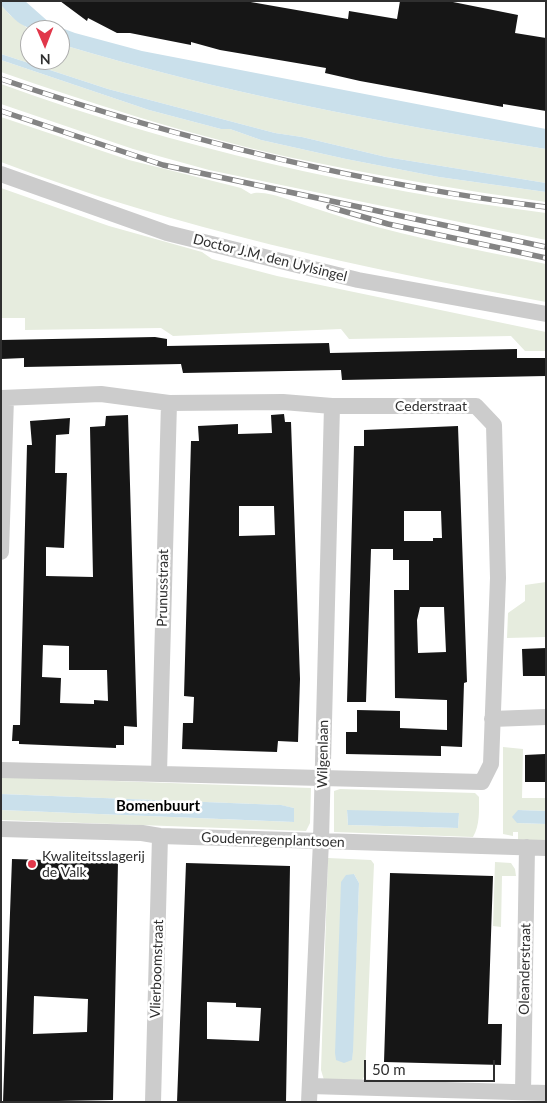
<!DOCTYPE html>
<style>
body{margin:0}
#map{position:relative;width:547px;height:1103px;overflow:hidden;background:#fff;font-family:Lato,sans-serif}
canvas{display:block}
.frame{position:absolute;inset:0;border:2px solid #2f2f2f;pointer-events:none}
.north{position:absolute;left:20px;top:20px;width:50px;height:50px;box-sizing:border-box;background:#fff;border:1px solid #acacac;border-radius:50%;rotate:179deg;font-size:14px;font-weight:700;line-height:20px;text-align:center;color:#2f2f2f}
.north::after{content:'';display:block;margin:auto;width:18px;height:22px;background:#e1374a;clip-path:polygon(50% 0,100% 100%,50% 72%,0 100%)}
.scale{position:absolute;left:364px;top:1060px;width:131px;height:22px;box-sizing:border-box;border:2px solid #2f2f2f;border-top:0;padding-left:6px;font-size:15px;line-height:18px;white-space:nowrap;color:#2f2f2f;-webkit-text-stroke:4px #fff;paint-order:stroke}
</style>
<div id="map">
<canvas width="547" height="1103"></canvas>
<div class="frame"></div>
<div class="north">N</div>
<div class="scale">50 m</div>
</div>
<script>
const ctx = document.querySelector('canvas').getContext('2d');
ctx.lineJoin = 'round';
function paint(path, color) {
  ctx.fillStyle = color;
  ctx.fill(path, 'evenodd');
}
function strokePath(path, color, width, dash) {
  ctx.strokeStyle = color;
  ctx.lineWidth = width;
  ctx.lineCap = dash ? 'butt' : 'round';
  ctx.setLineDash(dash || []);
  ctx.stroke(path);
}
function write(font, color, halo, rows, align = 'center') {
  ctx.font = font + ' Lato,sans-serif';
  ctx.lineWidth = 5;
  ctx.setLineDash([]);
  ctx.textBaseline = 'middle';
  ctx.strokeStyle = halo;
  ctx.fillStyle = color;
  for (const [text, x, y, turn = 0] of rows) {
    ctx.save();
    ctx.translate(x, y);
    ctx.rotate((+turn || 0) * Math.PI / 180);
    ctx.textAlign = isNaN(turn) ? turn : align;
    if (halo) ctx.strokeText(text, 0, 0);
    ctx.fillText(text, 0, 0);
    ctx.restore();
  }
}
paint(new Path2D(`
 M1,5L10,15L30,30V60H60V44C219,92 382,123 546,149V183L386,157L302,137L275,133L108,89L1,54Z
 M1,60L149,110L221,129H230L261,140L346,159L439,177L546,192V202C459,190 374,175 288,157C191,135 95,105 1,72Z
 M1,84C177,148 360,189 546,213V240L209,170L133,149L1,104Z
 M1,117L129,160L241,188L251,194C264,188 302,205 317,209C391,234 469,248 546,264V302C362,268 177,229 1,162Z
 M1,188L109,226L202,252L212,259L277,276L546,332V351H525L511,336L349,339L341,329L173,336L161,328L25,330V318H1Z
 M546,582V637L507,638L508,613L525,601V585Z
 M503,747L523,749L522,798H546V811L518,810L517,823L546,824V842L518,841V832H513V836L503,834Z
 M1,777L311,788L310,823L306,831L1,820V810L294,822V808L280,805L1,794Z
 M340,789L475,793L479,797C479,811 480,825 473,837L334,832V791ZM347,811L459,813L458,828L348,825Z
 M328,858L371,860L374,864L365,1075L362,1080H324L321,1070ZM354,874L359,883L352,1060Z
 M495,862L511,863L515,869L516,876H502L501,927L493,926Z`), '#e6ecde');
paint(new Path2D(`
 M1,1H25L51,24L75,33L142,51L546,129V149C382,123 219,92 60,44V30C28,30 23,30 1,5Z
 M1,54L108,89L275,133L302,137L386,157L546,183V192L439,177L346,159L261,140L230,129H221L149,110L1,60Z
 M1,794L281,805L294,808V822L1,810Z
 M347,810L459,813L458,828L348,825Z
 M518,810L546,811V824L517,823L512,817Z
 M354,874L359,883L353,1051L352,1060L344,1063L336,1060L335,1053L341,882L346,875Z`), '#cae0eb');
paint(new Path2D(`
 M60,1H245L348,19L349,11L397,19L400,1H448L518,15L515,33L546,38V111L503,104V107L360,81L325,73L326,68L220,50L191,42V45L130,33H117L88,18L87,21Z
 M155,337L167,339V346L329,343L330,353L517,349V358H546V376L342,380L341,370L183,373L181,364L24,367V358L1,359V340Z
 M284,414L285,422H291L300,679L298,742L278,741L277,752L182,749L183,723H193L194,697L184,696L191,441H199L198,426L238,424V434L272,433L271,415ZM239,506H274L275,535L239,536Z
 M128,415L137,727L124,726V745H116V748L19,744V741H12L13,725H20L27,445H32L30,421L70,418L69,434L56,435L55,473H67L64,548L46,547V576L93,577L90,427L105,426L106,416ZM43,645L69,646V670H107L108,701L94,700V704L60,703L61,678L42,677Z
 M458,426L467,682L464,683L462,747L441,746V756L346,754V732H357V710L400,711V728L447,730V700L395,698L394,590H409V560H393V549H371L366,702H347L354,446H364V430ZM404,511H441L442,538H433V541H404ZM420,607H444L446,652L418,653L417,620Z
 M546,648V676H523L522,649Z
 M545,754L546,782H525V755Z
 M12,859L118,862L113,1100L3,1102ZM34,996L88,999L87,1032L33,1034Z
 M186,863L290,866L286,1102H177ZM207,1002L236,1003V1007L261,1008L259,1041L207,1039Z
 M390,873L493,876L488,1024H502L501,1065L384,1062Z`), '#161616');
strokePath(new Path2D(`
 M1,174L167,233L358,280L546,314
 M1,398L101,394L169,403L283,402L332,406H476L494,425L498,578L491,764L482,782L1,770
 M1,552L6,398
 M492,719L546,717
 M159,773L169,403
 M1,829L142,833L160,836L546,848
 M310,1086L546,1093
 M523,1092L527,847
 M153,1102L160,836
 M309,1102L321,841L332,406`), '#ccc', 16);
const rail = new Path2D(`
 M1,79C179,139 359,184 546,207
 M1,111L163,165L546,247
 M329,207L388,224L546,258`);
strokePath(rail, '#848484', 5.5);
strokePath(rail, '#fff', 4, [11]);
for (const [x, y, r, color] of [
 [32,864,5,"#e1374a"]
]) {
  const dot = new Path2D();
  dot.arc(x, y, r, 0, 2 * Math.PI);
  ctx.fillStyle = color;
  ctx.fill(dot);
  strokePath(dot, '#fff', 2);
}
write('14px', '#2f2f2f', '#fff', [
 ["Doctor J.M. den Uylsingel",270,258,14],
 ["Cederstraat",431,406],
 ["Prunusstraat",163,588,-89],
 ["Wilgenlaan",323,754,-89],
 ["Goudenregenplantsoen",273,840,2],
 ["Vlierboomstraat",157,969,-88],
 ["Oleanderstraat",525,969,-89]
]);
write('14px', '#2f2f2f', '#fff', [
 ["Kwaliteitsslagerij",42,856],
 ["de Valk",42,872]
], 'left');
write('bold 15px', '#000', '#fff', [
 ["Bomenbuurt",158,806]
]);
</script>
